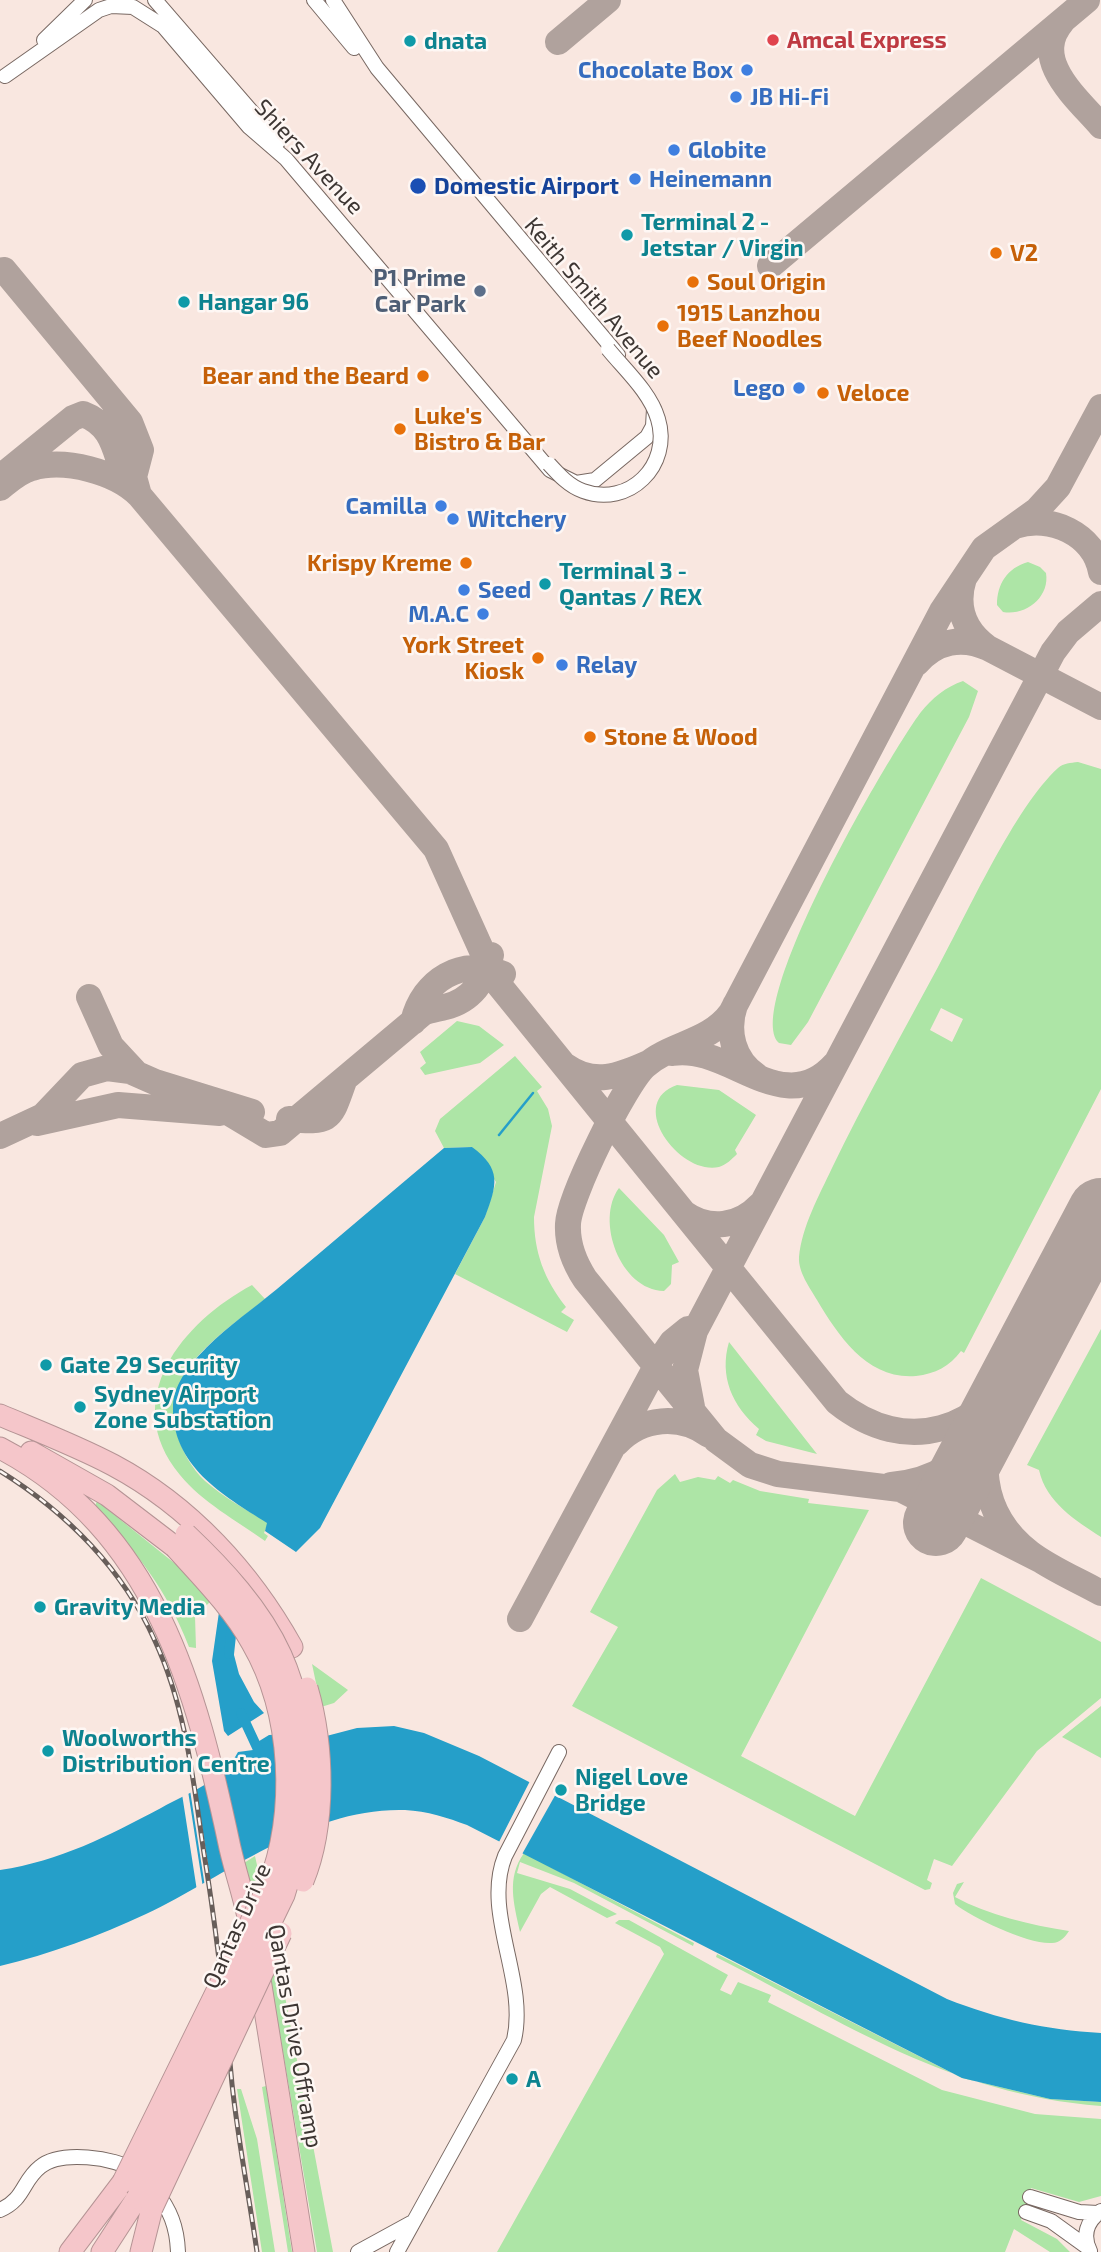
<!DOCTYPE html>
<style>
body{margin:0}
canvas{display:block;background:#f9e7e0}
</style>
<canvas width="1101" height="2252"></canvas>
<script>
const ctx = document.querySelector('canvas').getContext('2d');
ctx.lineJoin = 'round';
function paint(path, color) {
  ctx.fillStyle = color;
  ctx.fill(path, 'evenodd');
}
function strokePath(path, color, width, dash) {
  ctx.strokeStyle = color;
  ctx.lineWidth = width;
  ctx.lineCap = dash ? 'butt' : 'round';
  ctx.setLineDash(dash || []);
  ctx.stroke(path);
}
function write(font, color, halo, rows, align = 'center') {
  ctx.font = font + ' "Exo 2",sans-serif';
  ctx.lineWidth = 5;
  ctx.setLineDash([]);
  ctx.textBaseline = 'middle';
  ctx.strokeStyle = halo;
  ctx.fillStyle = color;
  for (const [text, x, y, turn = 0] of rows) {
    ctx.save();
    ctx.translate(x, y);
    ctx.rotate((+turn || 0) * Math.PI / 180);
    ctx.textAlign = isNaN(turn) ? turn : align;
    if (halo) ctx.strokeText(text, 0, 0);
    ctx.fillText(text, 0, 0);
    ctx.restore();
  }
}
paint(new Path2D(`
 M1028,562L1040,567L1046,573C1050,597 1026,616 1003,612L997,605C997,584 1007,568 1028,562Z
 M963,681L978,691L969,717L808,1022L791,1045L779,1043C742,1006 890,753 921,712C931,699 947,686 963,681Z
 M1078,762L1101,769V1089L964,1353L961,1351C950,1366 935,1374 916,1376C868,1380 839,1337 817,1300C810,1288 798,1272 799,1257C802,1226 819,1196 832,1168C865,1100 902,1034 938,967C967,914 1015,807 1058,768C1064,763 1070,763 1078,762ZM941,1008L963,1019L952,1042L930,1030Z
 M457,1021L479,1026L504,1045L480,1063L425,1075L420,1068L426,1063L420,1052Z
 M515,1056L542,1087L537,1091L548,1109L552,1126L534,1217C534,1252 544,1279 566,1307L561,1312L574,1320L567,1332L455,1274L485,1217L496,1182L472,1147L444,1148L435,1131L440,1119Z
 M677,1085L719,1090L756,1115L735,1150L737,1154C732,1159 726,1165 719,1167C680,1176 625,1103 677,1085Z
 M619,1188L664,1235L679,1262L672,1265L671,1284L664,1291C620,1290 595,1220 619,1188Z
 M252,1285L265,1299C221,1335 160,1370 177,1434C182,1451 192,1469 205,1481C223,1497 247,1510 268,1523L264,1533L268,1536L265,1541C237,1521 202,1502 180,1475C118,1399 183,1322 252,1285Z
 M1101,1329V1537C1076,1521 1046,1502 1039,1470L1027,1465Z
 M729,1342L817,1454L766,1441L756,1435L759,1429C732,1406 719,1376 729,1342Z
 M675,1474L680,1482L698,1477L715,1480L718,1476L730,1483L733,1480L760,1491L809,1499L808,1503L869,1510L741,1756L855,1816L981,1578L1101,1642V1698L1037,1751L952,1866L934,1859L927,1880L932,1883L930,1889L925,1890L572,1706L618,1627L590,1612L657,1490Z
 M97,1501L178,1566L210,1602L195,1616L196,1648L189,1647C168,1592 136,1549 94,1509Z
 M312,1664L348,1690L334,1703L321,1707Z
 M1101,1706V1758L1062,1737Z
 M524,1853L694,1943L693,1946L574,1883L520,1862L517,1873L570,1889L617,1914L607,1918L550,1887L541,1894L520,1932C514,1904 506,1878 524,1853Z
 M255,1856L281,1975L333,2252H317L277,2017L244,1863Z
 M964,1882L955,1897C988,1915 1030,1925 1069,1931C1065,1937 1060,1943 1052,1943C1030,1945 972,1918 955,1904L953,1893L957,1884Z
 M619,1920H629L728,1975L720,1990L731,1995L738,1982L771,1995L768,2002L942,2090L1035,2114L1101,2119V2196L1079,2202L1031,2188L1021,2220L1057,2239L1070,2252H1050L1014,2229L1005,2252H497L664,1954L660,1947L615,1923Z
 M717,1954L962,2078L1050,2099L1101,2102V2106C949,2094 847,2024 716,1957Z
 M266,2086L292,2252H288L262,2087Z
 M237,2089H241L257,2139L275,2252H262Z`), '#ade5a6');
paint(new Path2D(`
 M472,1147C502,1169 497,1185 485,1217L320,1528L296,1552L265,1531L267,1523C223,1495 171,1466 173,1405C174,1383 192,1362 207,1347C228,1326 254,1308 277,1289C333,1242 388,1195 444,1148Z
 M219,1612L231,1630L229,1636L239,1674L254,1702L264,1713L228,1736L224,1731L212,1661Z
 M394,1726L424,1733L479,1756L947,1999C998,2019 1046,2030 1101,2033V2102L1050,2099L962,2078L467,1825C448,1818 427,1811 405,1810C310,1807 228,1875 146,1914C99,1936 50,1954 0,1966V1870C60,1861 108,1836 161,1808C189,1792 222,1782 238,1752L253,1750L256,1743L269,1735L287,1734L315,1739L357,1728Z`), '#259fc9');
paint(new Path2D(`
 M531,1779L557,1792L521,1856L498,1844Z
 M196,1787L211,1884L205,1887L190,1790Z
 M188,1791L203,1888L197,1891L182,1794Z`), '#f9e7e0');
strokePath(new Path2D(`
 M499,1135L533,1093`), '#259fc9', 2.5);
strokePath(new Path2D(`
 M229,1654L233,1617
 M241,1713L261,1756`), '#259fc9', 10);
strokePath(new Path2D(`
 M1062,22C1030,60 1077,98 1101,126
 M558,42L608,0
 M770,266L1087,0
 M4,270L130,422L141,450L134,477L139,495
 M9,470L73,418L83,414C120,428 113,461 131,488
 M0,488C10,480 20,471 32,468C65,458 116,472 139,495L436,849L495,980L837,1402C907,1458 983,1431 1023,1356
 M1015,526C1050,514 1094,534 1101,572
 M964,578C955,606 964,631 988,648L1101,707
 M917,663C936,641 962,636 988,648
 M89,997L111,1046L137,1074
 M735,1005C726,1031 733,1060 757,1076
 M413,1022C423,980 462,956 503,974
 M672,1053C729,1043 783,1122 835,1064
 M566,1066C594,1086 619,1076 648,1063
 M231,1114L266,1135L280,1133L423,1013C430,1010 438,1009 445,1007C471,1001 486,980 491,955
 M289,1119C333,1123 330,1119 344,1081
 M37,1123L118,1105L220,1113
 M0,1136L43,1116L82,1075L107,1068L130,1071L155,1082L252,1112
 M684,1213C709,1231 739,1227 760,1205
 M1004,1398C975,1453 978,1513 1030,1553C1051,1569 1078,1580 1101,1593
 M692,1407L685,1370L695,1331L1053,652L1068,632L1101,604
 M617,1443C642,1417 680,1414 709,1435
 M891,1485C933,1482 967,1461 986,1425
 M1042,1561L900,1489L778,1474L750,1465L716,1440L585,1279C574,1262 567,1244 568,1224C569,1197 625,1084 645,1066C671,1043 709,1043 731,1013L942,611L984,548L1037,510L1058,487L1101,407
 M520,1619L659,1361L672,1342L688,1329`), '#b0a29d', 26);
strokePath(new Path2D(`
 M936,1523L1101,1211`), '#b0a29d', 66);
const minor = new Path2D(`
 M155,0L278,142
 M314,0L354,48
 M333,0L377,68L618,355
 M44,40L85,0
 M5,76L99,10L111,6L133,7L163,26L249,127L286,159L550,470L576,483L595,480L647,437L653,426L654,409
 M155,2190C170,2210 177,2226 178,2252
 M1030,2197L1079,2212L1098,2213
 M0,2210C25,2199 22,2181 40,2167C60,2150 115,2157 135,2171
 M1026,2212L1051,2221L1087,2247
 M1090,2251C1082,2235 1087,2221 1101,2211
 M358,2252L411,2223
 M397,2252L514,2040C528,1980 482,1913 505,1856L559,1752`);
const highway = new Path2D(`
 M0,1415C38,1431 77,1446 113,1465C190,1506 250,1572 292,1647
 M0,1448C156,1530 196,1689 230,1848C237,1878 247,1906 252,1936
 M31,1452L107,1495L175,1547
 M258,1967L304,2252
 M70,2252L123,2182
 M102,2252L137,2198
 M141,2252L152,2208`);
strokePath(minor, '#786862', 16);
strokePath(highway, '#b59495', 23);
strokePath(minor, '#fff', 14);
strokePath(highway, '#f5c6ca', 21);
const rail = new Path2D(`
 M0,1471C66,1512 123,1569 155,1641C185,1706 193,1777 203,1847C216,1926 225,2005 232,2084C238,2140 249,2196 257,2252`);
strokePath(rail, '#685e5a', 5);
strokePath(rail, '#fef7f4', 2.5, [8]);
const minorBridge = new Path2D(`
 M549,464C559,475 569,486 583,491C629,508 672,465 658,419C650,392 625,370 608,349`);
const highwayBridge = new Path2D(`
 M303,1881C326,1825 324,1746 307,1688
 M123,2182L268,1887C297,1812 293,1714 252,1643C232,1607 202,1577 175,1547
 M137,2198L284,1895C308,1821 314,1728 281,1655C260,1609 223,1569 186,1534
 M152,2208L281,1933`);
strokePath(minorBridge, '#786862', 16, []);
strokePath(highwayBridge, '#b59495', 23, []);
strokePath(minorBridge, '#fff', 14);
strokePath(highwayBridge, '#f5c6ca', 21);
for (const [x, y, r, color] of [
 [773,40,7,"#e0444e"],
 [410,41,7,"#0f9aa8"],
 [747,70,7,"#3f7fe0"],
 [736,97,7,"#3f7fe0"],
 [674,150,7,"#3f7fe0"],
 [635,179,7,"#3f7fe0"],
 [418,186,9,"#1a4fb4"],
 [627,235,7,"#0f9aa8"],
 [996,253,7,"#e8710a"],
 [693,282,7,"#e8710a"],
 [480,291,7,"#5c6f8a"],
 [184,302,7,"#0f9aa8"],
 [663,326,7,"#e8710a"],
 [423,376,7,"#e8710a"],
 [799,388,7,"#3f7fe0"],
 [823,393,7,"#e8710a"],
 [400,429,7,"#e8710a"],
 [441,506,7,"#3f7fe0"],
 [453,519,7,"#3f7fe0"],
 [466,563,7,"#e8710a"],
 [545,584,7,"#0f9aa8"],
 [464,590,7,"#3f7fe0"],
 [483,614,7,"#3f7fe0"],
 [538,658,7,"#e8710a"],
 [562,665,7,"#3f7fe0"],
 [590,737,7,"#e8710a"],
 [46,1365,7,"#0f9aa8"],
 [80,1407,7,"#0f9aa8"],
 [40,1607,7,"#0f9aa8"],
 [48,1751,7,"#0f9aa8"],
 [561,1790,7,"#0f9aa8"],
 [512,2079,7,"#0f9aa8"]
]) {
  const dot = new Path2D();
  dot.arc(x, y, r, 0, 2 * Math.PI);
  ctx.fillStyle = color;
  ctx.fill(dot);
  strokePath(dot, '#fef7f4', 2.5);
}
write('bold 23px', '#be3a42', '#fef7f4', [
 ["Amcal Express",787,40]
], 'left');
write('bold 23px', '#0d838f', '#fef7f4', [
 ["dnata",424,41],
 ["Terminal 2 -",641,222],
 ["Jetstar / Virgin",641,248],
 ["Hangar 96",198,302],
 ["Terminal 3 -",559,571],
 ["Qantas / REX",559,597],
 ["Gate 29 Security",60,1365],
 ["Sydney Airport",94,1394],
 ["Zone Substation",94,1420],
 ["Gravity Media",54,1607],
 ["Woolworths",62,1738],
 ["Distribution Centre",62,1764],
 ["Nigel Love",575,1777],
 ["Bridge",575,1803],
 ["A",526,2079]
], 'left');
write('bold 23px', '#366cbe', '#fef7f4', [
 ["Chocolate Box",733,70,"right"],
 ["JB Hi-Fi",750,97],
 ["Globite",688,150],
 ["Heinemann",649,179],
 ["Lego",785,388,"right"],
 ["Camilla",427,506,"right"],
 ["Witchery",467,519],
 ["Seed",478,590],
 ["M.A.C",469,614,"right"],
 ["Relay",576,665]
], 'left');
write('23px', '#3d3633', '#fef7f4', [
 ["Shiers Avenue",309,157,47],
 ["Keith Smith Avenue",594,298,50],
 ["Qantas Drive",237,1926,-66],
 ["Qantas Drive Offramp",295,2036,80]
]);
write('bold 23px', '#164399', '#fef7f4', [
 ["Domestic Airport",434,186]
], 'left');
write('bold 23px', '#c56008', '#fef7f4', [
 ["V2",1010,253],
 ["Soul Origin",707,282],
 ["1915 Lanzhou",677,313],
 ["Beef Noodles",677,339],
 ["Bear and the Beard",409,376,"right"],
 ["Veloce",837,393],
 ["Luke's",414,416],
 ["Bistro & Bar",414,442],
 ["Krispy Kreme",452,563,"right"],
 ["York Street",524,645,"right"],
 ["Kiosk",524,671,"right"],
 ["Stone & Wood",604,737]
], 'left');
write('bold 23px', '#4e5e75', '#fef7f4', [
 ["P1 Prime",466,278],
 ["Car Park",466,304]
], 'right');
</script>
